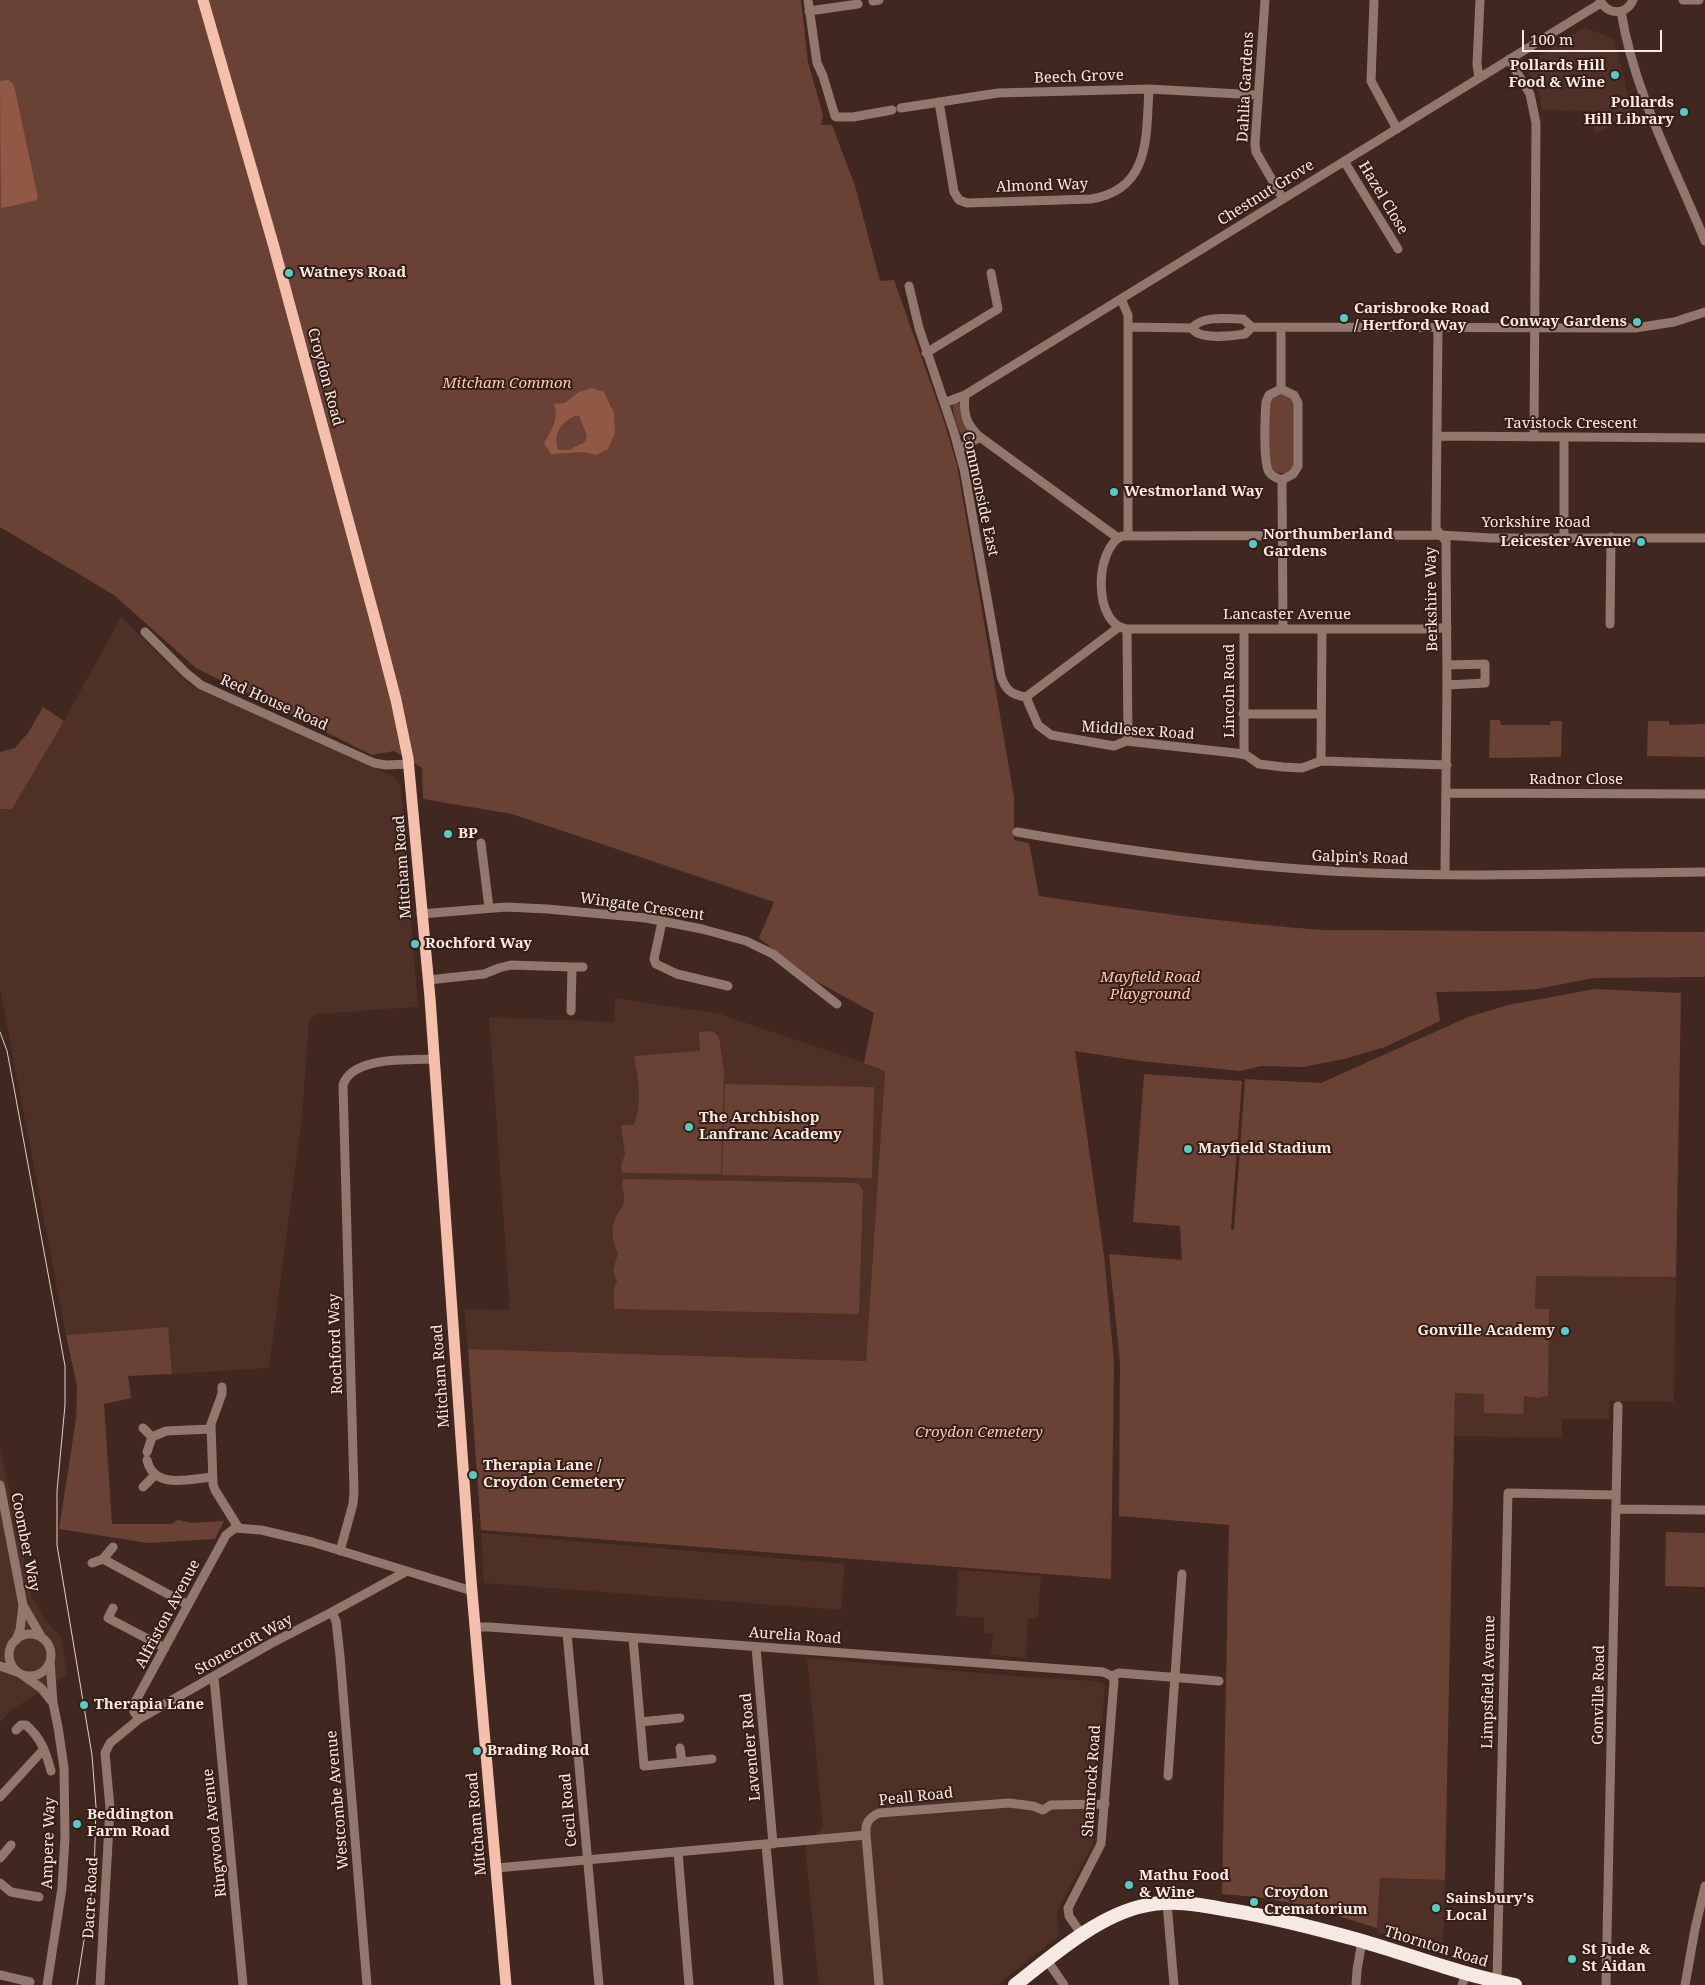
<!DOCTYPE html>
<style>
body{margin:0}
#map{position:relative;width:1705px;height:1985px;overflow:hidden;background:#40271f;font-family:"Noto Serif",serif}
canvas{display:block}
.scale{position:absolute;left:1522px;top:30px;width:140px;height:22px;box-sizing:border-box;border:2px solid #fae9e3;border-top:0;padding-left:6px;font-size:15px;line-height:18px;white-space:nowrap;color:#fae9e3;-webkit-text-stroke:4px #351e15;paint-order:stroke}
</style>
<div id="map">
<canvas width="1705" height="1985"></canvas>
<div class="scale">100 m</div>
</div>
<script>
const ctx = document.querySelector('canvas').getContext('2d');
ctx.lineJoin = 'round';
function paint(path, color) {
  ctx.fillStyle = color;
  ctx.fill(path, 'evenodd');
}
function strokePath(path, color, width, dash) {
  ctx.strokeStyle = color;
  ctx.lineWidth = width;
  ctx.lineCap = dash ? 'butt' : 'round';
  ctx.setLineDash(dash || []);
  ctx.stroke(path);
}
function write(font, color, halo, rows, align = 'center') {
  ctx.font = font + ' "Noto Serif",serif';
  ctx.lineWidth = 4;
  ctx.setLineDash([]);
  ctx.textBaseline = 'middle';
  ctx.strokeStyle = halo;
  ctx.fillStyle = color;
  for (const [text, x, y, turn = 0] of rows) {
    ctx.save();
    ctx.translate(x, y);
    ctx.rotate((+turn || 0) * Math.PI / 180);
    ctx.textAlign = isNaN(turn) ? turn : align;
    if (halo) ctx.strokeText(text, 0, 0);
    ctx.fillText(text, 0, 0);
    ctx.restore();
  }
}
paint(new Path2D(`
 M1584,27L1614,39L1632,110L1627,119L1595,133L1592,111L1542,110L1539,92L1525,65Z
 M121,617L190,685L395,777L401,786L418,1007L316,1014L309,1021L302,1117L269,1368L172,1374L167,1327L66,1335L0,989V809H12L64,721Z
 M615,998L720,1014L885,1070L866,1361L468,1349L464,1309L510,1310L489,1017L614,1022Z
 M1457,1274L1676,1277L1674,1402L1610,1401L1609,1419H1562V1438L1454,1436Z
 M0,1447L26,1567L31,1595L43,1617L61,1637L67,1675L11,1710L0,1722Z
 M481,1533L845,1564L841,1610L484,1583Z
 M958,1570L1041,1576L1038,1618H1028L1026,1658L991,1655L993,1633H984V1618L956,1616Z
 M807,1658L1026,1677L1097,1681L1105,1684L1093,1845L1057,1911L1059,1936L997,1985H819L805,1846L823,1827Z
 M1379,1878L1445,1880L1443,1954L1378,1932L1377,1928Z`), '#4e3026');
paint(new Path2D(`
 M0,0H801L808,62L823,115L821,125H832L855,186L880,281L894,280L944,421L957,465L1014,797V840L1029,843L1039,896C1133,910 1228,923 1322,930L1705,932V977L1594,978L1537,989L1502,991L1436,992L1440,1021L1385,1047L1344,1059L1303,1067L1261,1066L1241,1071L1140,1061L1075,1051L1104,1255L1114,1362L1111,1579L481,1530L468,1349L866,1361L885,1071L864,1063L874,1013L814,980L759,938L774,902L512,814L423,799L422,768L394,751L372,755L196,668L114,595L0,527Z
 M1278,394H1286L1294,401L1295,462L1293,468L1287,474L1274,472L1269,464V407L1271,398Z
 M956,402L961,404L962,419L971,435V438L966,441C960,436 951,410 953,403Z
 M43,707L64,721L12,809H0V752L15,748L28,733Z
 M1490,720H1500L1501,725H1550L1551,721H1562L1561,757L1489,758Z
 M1648,721H1669V725L1705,724V757L1647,756Z
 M1595,989L1681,993L1676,1277L1536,1276L1535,1309H1549L1548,1396L1538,1398L1524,1396L1523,1414L1484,1413V1394L1455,1393L1445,1880L1380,1878L1377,1928L1302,1905L1257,1897L1222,1894L1229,1525L1119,1516L1120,1362L1109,1254L1182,1260L1180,1226L1133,1222L1144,1074L1242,1081L1231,1229L1234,1230L1245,1079L1321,1083L1468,1017L1508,1005Z
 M713,1031L719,1037L724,1071L721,1174L622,1173L621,1165L625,1154L621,1125H634C643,1103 638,1078 634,1056L700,1051L699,1032Z
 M725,1084L874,1087L872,1178L722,1175Z
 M623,1179L857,1183L863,1190L859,1314L614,1309V1288L617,1281L613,1270L618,1253C613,1244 610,1229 615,1219C617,1214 623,1208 624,1202C626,1194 620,1188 623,1179Z
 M168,1327L172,1374L128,1376L131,1398L104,1404L112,1524H172L178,1520L191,1523L224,1521L215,1539L148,1543L59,1529L76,1419L77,1386L66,1335Z
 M1666,1532L1705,1533V1587L1665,1586Z`), '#694235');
paint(new Path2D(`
 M9,80L14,85L38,198L35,201L1,208L0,81Z
 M591,388L604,392L614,413L615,433L608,449L596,455L584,452L551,454L544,443C552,430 559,419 554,404L565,403L579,392ZM575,416H579L587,435L585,442L569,450H558C553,434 560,423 575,416Z`), '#905845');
strokePath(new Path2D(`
 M808,0L817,63L823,76L835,116L836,117H853L892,110
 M1265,0L1255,144L1256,152L1283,199
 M1374,0L1371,81L1397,129
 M1600,0C1607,15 1626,16 1633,0
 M1683,0H1699
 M873,1L879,0
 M809,11L858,4
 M1621,11C1634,93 1674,165 1705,241
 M1509,59L1530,94L1536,123L1534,437
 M1479,78L1477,64L1480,0
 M939,102L954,192L959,200L967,203L1091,199C1151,190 1146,135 1149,89
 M901,108L998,93L1149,89L1258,95
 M1344,161L1398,249
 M909,286L919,328L954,432L964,469L1001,676C1005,690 1012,695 1026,697
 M1121,299L1128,315V536
 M1128,327L1192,328C1203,315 1228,319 1243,319L1252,327L1635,328L1674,322L1705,312
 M1281,327V389L1269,395L1266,402C1265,414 1263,463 1269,472C1272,477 1277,478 1282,480
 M1192,328C1198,340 1232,336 1245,334L1252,327
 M1438,328L1436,529L1446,541L1447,685L1445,873
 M926,353L998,309L991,273
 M1281,389L1294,395L1298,403V466L1293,474L1282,480L1283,629
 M965,395C963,413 966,425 980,437
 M944,403L965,395L1601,3
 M1437,436L1705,438
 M959,449L980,437L1118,538
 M1564,537V437
 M1610,624L1611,537
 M1127,629H1435L1447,627
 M145,632L186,673L201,685L374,763L386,765L409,764
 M1447,665L1485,664V683L1447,685
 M1026,697L1038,725L1051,735L1114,746L1126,741L1235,753L1246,755L1259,764L1283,767L1302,768L1321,761L1447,765
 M1026,697L1119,627
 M1243,714H1321
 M1128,741L1127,629C1093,625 1094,549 1122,536L1441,535L1491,538H1705
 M1244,754V629
 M1321,761L1322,629
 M1446,793L1705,794
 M1017,832C1127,851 1238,867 1350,872C1468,878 1587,873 1705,872
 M481,843L489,908
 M421,914L506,907L547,909L646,918L702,929L746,941L773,954L837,1004
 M662,922L654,959L656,964L677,974L728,986
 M572,967H583
 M428,980L484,974L499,968L511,965L572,967L571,1011
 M222,1387V1394L211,1424L213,1484L215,1490L238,1527
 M143,1428L152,1437
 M147,1452L152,1437L166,1431L211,1429
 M147,1460C154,1490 189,1479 213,1477
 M0,1485L23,1605L20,1630L16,1640
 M143,1487L154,1476
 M1616,1509L1705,1510
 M340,1551L353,1504L354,1492L343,1085C352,1056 409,1060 434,1059
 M103,1559L188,1605
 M92,1563L103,1559L113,1547
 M24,1607L42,1638
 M113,1608L108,1618L165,1648
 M332,1612L336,1621L340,1656L367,1985
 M475,1627H489L1103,1672L1112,1676
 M567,1633L599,1985
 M9 1655a21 21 0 1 1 42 0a21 21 0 1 1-42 0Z
 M633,1638L644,1766L712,1759
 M756,1647L773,1844
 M0,1666L17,1672
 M24,1676L41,1688L53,1703
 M1112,1676L1119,1673L1219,1681
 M214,1678L243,1985
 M139,1719L134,1712V1704L226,1535L235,1528L261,1530L312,1542L472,1591
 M640,1722L680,1718
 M16,1730L21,1725H26C41,1738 46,1752 51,1771
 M680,1748L682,1762
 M1168,1776L1182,1574
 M0,1797L44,1749
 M766,1845L779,1985
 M678,1852L689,1985
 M0,1858L11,1845
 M496,1868L866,1835
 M0,1883L11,1892L39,1897
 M1167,1903L1174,1985
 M1082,1935L1069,1916L1068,1908L1101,1844L1114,1681L1112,1676
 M1047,1960L1064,1985
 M0,1975L30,1982
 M1497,1981L1508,1493L1616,1495
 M47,1985L62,1888L65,1838L64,1768L58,1727L53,1703L50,1661
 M100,1985L110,1808L105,1753L110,1743L139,1719L270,1644L332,1612L407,1571
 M879,1985L866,1835C865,1824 868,1818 879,1813L1009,1803L1033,1806L1043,1810L1051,1805L1105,1804
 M1356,1985L1357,1970L1362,1941
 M1462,1985L1466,1974
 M1606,1985L1618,1406
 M1685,1985L1695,1929L1705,1886`), '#91776e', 9);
strokePath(new Path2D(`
 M203,0L274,247L376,623L396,700L408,758L430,998L471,1580L506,1985`), '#f4bfac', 11);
strokePath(new Path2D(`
 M1015,1985C1051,1957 1097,1916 1143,1906C1171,1899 1201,1905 1229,1910C1274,1917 1319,1929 1362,1941C1413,1956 1463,1975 1515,1985`), '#f6e9e4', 14);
strokePath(new Path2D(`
 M0,1032L7,1051L14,1088L65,1366V1405L57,1491V1545L92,1755L96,1807L94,1876L77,1985`), '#e2d0ca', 1);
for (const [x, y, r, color] of [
 [1615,75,5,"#55cdc6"],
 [1684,112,5,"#55cdc6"],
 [289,273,5,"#55cdc6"],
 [1344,318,5,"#55cdc6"],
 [1637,322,5,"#55cdc6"],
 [1114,492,5,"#55cdc6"],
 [1641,542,5,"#55cdc6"],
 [1253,544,5,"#55cdc6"],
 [448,834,5,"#55cdc6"],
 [415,944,5,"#55cdc6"],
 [689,1127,5,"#55cdc6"],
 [1188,1149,5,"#55cdc6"],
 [1565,1331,5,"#55cdc6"],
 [473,1475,5,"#55cdc6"],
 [84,1705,5,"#55cdc6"],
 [477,1751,5,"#55cdc6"],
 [77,1824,5,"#55cdc6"],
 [1129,1885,5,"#55cdc6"],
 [1254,1902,5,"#55cdc6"],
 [1436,1908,5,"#55cdc6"],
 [1572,1959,5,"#55cdc6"]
]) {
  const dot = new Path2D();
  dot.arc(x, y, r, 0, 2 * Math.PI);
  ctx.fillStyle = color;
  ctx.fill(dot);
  strokePath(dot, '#351e15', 2);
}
write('bold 15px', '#fae9e3', '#351e15', [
 ["Pollards Hill",1605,66,"right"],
 ["Food & Wine",1605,83,"right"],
 ["Pollards",1674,103,"right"],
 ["Hill Library",1674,120,"right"],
 ["Watneys Road",299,273],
 ["Carisbrooke Road",1354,309],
 ["/ Hertford Way",1354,326],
 ["Conway Gardens",1627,322,"right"],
 ["Westmorland Way",1124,492],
 ["Northumberland",1263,535],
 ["Gardens",1263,552],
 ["Leicester Avenue",1631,542,"right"],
 ["BP",458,834],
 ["Rochford Way",425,944],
 ["The Archbishop",699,1118],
 ["Lanfranc Academy",699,1135],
 ["Mayfield Stadium",1198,1149],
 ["Gonville Academy",1555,1331,"right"],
 ["Therapia Lane /",483,1466],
 ["Croydon Cemetery",483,1483],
 ["Therapia Lane",94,1705],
 ["Brading Road",487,1751],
 ["Beddington",87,1815],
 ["Farm Road",87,1832],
 ["Mathu Food",1139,1876],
 ["& Wine",1139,1893],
 ["Croydon",1264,1893],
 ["Crematorium",1264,1910],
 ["Sainsbury's",1446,1899],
 ["Local",1446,1916],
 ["St Jude &",1582,1950],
 ["St Aidan",1582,1967]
], 'left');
write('15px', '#fae9e3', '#351e15', [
 ["Beech Grove",1079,77,-2],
 ["Dahlia Gardens",1246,87,-87],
 ["Almond Way",1042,186,-2],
 ["Chestnut Grove",1266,193,-32],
 ["Hazel Close",1383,198,59],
 ["Croydon Road",325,377,75],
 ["Tavistock Crescent",1571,424],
 ["Commonside East",980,494,78],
 ["Yorkshire Road",1536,523],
 ["Berkshire Way",1432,599,-91],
 ["Lancaster Avenue",1287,615],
 ["Lincoln Road",1230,691,-90],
 ["Red House Road",274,703,24],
 ["Middlesex Road",1138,731,4],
 ["Radnor Close",1576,780],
 ["Galpin's Road",1360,858,2],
 ["Mitcham Road",403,867,-94],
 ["Wingate Crescent",642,907,8],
 ["Rochford Way",336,1344,-92],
 ["Mitcham Road",441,1376,-94],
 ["Coomber Way",25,1542,79],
 ["Alfriston Avenue",168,1614,-62],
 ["Aurelia Road",795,1636,4],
 ["Stonecroft Way",244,1645,-29],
 ["Limpsfield Avenue",1489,1682,-89],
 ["Gonville Road",1599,1695,-89],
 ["Lavender Road",751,1747,-95],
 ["Shamrock Road",1092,1781,-86],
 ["Peall Road",916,1797,-6],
 ["Westcombe Avenue",338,1800,-95],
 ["Cecil Road",569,1810,-95],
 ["Mitcham Road",477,1824,-95],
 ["Ringwood Avenue",215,1833,-96],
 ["Ampere Way",49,1843,-88],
 ["Dacre Road",91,1898,-87],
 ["Thornton Road",1436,1947,17]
]);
write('italic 15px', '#fdc8b6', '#351e15', [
 ["Mitcham Common",507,384],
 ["Mayfield Road",1150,978],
 ["Playground",1150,995],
 ["Croydon Cemetery",979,1433]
]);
</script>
